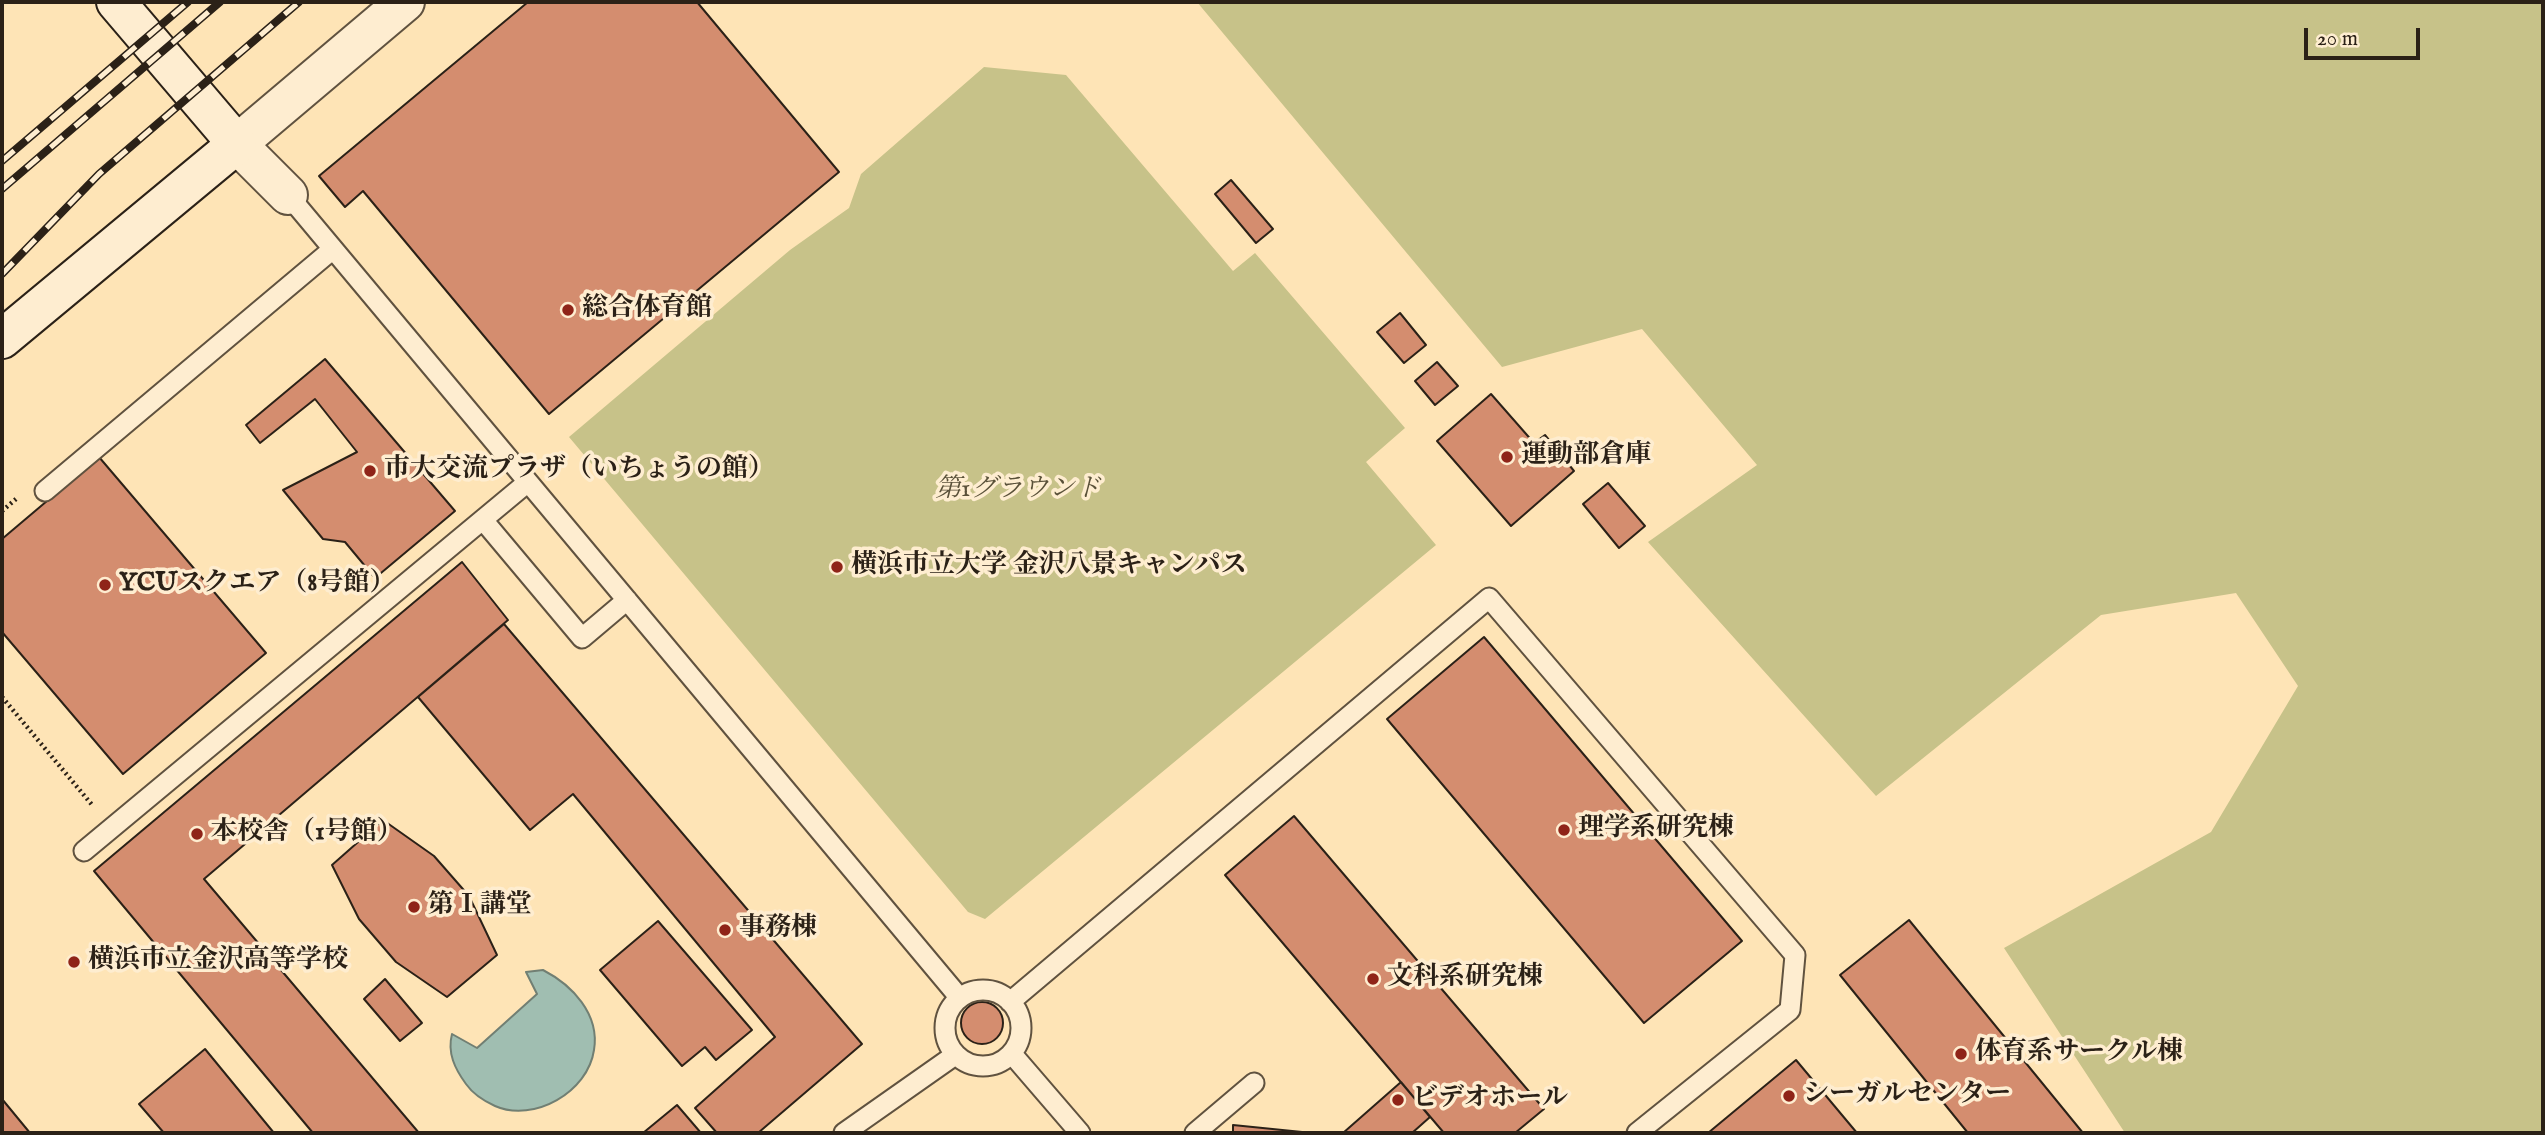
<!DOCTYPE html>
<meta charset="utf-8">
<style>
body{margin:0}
#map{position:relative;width:2545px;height:1135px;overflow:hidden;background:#fee4b6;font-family:"IM FELL English",serif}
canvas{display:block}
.frame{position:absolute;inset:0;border:4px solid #2b2117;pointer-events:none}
.scale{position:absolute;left:2304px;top:28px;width:116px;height:32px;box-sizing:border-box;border:4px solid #2b2117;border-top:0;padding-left:9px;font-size:21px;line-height:24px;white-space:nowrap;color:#2b2117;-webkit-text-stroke:5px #feedd0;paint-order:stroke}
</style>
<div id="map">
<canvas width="2545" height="1135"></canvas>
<div class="frame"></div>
<div class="scale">20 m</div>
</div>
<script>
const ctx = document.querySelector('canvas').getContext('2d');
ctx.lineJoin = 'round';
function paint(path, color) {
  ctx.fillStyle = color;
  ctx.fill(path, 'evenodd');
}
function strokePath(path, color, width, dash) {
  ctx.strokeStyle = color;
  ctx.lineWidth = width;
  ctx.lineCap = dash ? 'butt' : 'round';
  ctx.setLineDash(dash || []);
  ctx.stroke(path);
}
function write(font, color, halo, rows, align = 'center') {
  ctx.font = font + ' "IM FELL English","Noto Serif JP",serif';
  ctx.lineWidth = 7;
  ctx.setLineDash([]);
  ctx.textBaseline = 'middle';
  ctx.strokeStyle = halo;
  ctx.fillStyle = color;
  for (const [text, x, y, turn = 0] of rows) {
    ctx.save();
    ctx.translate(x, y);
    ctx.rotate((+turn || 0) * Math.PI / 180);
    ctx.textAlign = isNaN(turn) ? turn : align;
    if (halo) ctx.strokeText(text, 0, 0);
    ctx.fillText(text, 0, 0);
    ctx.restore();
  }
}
paint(new Path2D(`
 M1197,2H2543V1133H2125L2004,948L2211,832L2298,686L2236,593L2101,615L1876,796L1648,542L1757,465L1642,329L1502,367Z
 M984,67L1066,75L1233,271L1255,253L1405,428L1366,462L1436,545L985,919L968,912L569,437L790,250L849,208L861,174Z`), '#c7c289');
const water = new Path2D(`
 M543,970C572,985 600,1014 594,1050C588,1092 534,1123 495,1106C484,1101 473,1094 466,1084C455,1069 447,1053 452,1034L477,1048L537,994L526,972Z`);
paint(water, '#a0beb1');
strokePath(water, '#717f73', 2);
const building = new Path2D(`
 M528,2H697L839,172L549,414L363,191L345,207L319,176Z
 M1231,180L1273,229L1256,243L1215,194Z
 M1400,313L1426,345L1404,363L1377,332Z
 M325,359L455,511L375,578L345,542L323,539L283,490L357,452L315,399L260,443L246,425Z
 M1437,362L1458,386L1435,405L1415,381Z
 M1491,394L1534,443L1545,435L1574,471L1511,526L1437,441Z
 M99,457L266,653L123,774L2,632V539Z
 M1608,483L1645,526L1619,548L1583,504Z
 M462,562L508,620L204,879L419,1133H313L94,871Z
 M504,624L862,1044L758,1133H717L695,1108L775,1037L573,794L530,830L418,697Z
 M1484,637L1742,941L1644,1023L1387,719Z
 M1294,816L1544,1109L1515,1133H1444L1225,875Z
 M383,820L434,856L469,896L497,955L447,997L396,962L359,919L332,865Z
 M1909,920L2083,1133H1968L1840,975Z
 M658,921L752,1030L716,1060L705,1047L682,1066L600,970Z
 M385,979L422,1023L400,1041L364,999Z
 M961 1023a21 21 0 1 1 42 0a21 21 0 1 1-42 0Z
 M205,1049L274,1133H164L139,1104Z
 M1796,1060L1857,1133H1708Z
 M1401,1082L1430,1117L1412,1133H1343Z
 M2,1099L30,1133H2Z
 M677,1105L701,1133H643Z
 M1233,1125L1312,1133H1233Z`);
paint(building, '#d48d6f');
strokePath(building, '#2b2117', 2);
const lane = new Path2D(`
 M288,195L959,997
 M45,491L333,249
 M483,520L582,638L627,600
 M84,851L528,482
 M945 1028a38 38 0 1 1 76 0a38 38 0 1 1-76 0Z
 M1010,1002L1489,598L1795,955L1790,1010L1637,1133
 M1012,1054L1080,1133
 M844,1133L955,1055
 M1195,1133L1254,1083`);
const street = new Path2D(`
 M288,195L237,144L405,2`);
const secondary = new Path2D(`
 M2,339L237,144L116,2`);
strokePath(lane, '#60523f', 23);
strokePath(street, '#60523f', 42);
strokePath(secondary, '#2b2117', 42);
strokePath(new Path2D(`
 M2,511L16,499
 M2,697L93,806`), '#2b2117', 4.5, [2, 3.5]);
strokePath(lane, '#feedd0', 19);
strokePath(street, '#feedd0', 38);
strokePath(secondary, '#feedd0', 38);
const rail = new Path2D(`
 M2,161L188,2
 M2,189L220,2
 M2,274L99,174L299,2`);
strokePath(rail, '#2b2117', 8);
strokePath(rail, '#feedd0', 5, [16]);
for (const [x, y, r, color] of [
 [568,310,7,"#8f2418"],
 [1507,457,7,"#8f2418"],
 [370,471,7,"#8f2418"],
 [837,567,7,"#8f2418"],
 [105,585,7,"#8f2418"],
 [1564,830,7,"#8f2418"],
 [197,834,7,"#8f2418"],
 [414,907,7,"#8f2418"],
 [725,930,7,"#8f2418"],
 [74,962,7,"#8f2418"],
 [1373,979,7,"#8f2418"],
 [1961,1054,7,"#8f2418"],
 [1789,1096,7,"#8f2418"],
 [1398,1100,7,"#8f2418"]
]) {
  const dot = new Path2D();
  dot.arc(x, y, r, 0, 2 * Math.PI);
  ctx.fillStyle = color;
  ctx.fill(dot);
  strokePath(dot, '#feedd0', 2.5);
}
write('bold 26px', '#2b2117', '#feedd0', [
 ["総合体育館",582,310],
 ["運動部倉庫",1521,457],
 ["市大交流プラザ（いちょうの館）",384,471],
 ["横浜市立大学 金沢八景キャンパス",851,567],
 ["YCUスクエア（8号館）",119,585],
 ["理学系研究棟",1578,830],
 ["本校舎（1号館）",211,834],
 ["第Ⅰ講堂",428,907],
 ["事務棟",739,930],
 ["横浜市立金沢高等学校",88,962],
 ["文科系研究棟",1387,979],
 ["体育系サークル棟",1975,1054],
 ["シーガルセンター",1803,1096],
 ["ビデオホール",1412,1100]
], 'left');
write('italic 26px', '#5a5139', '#feedd0', [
 ["第1グラウンド",1018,491]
]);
</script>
